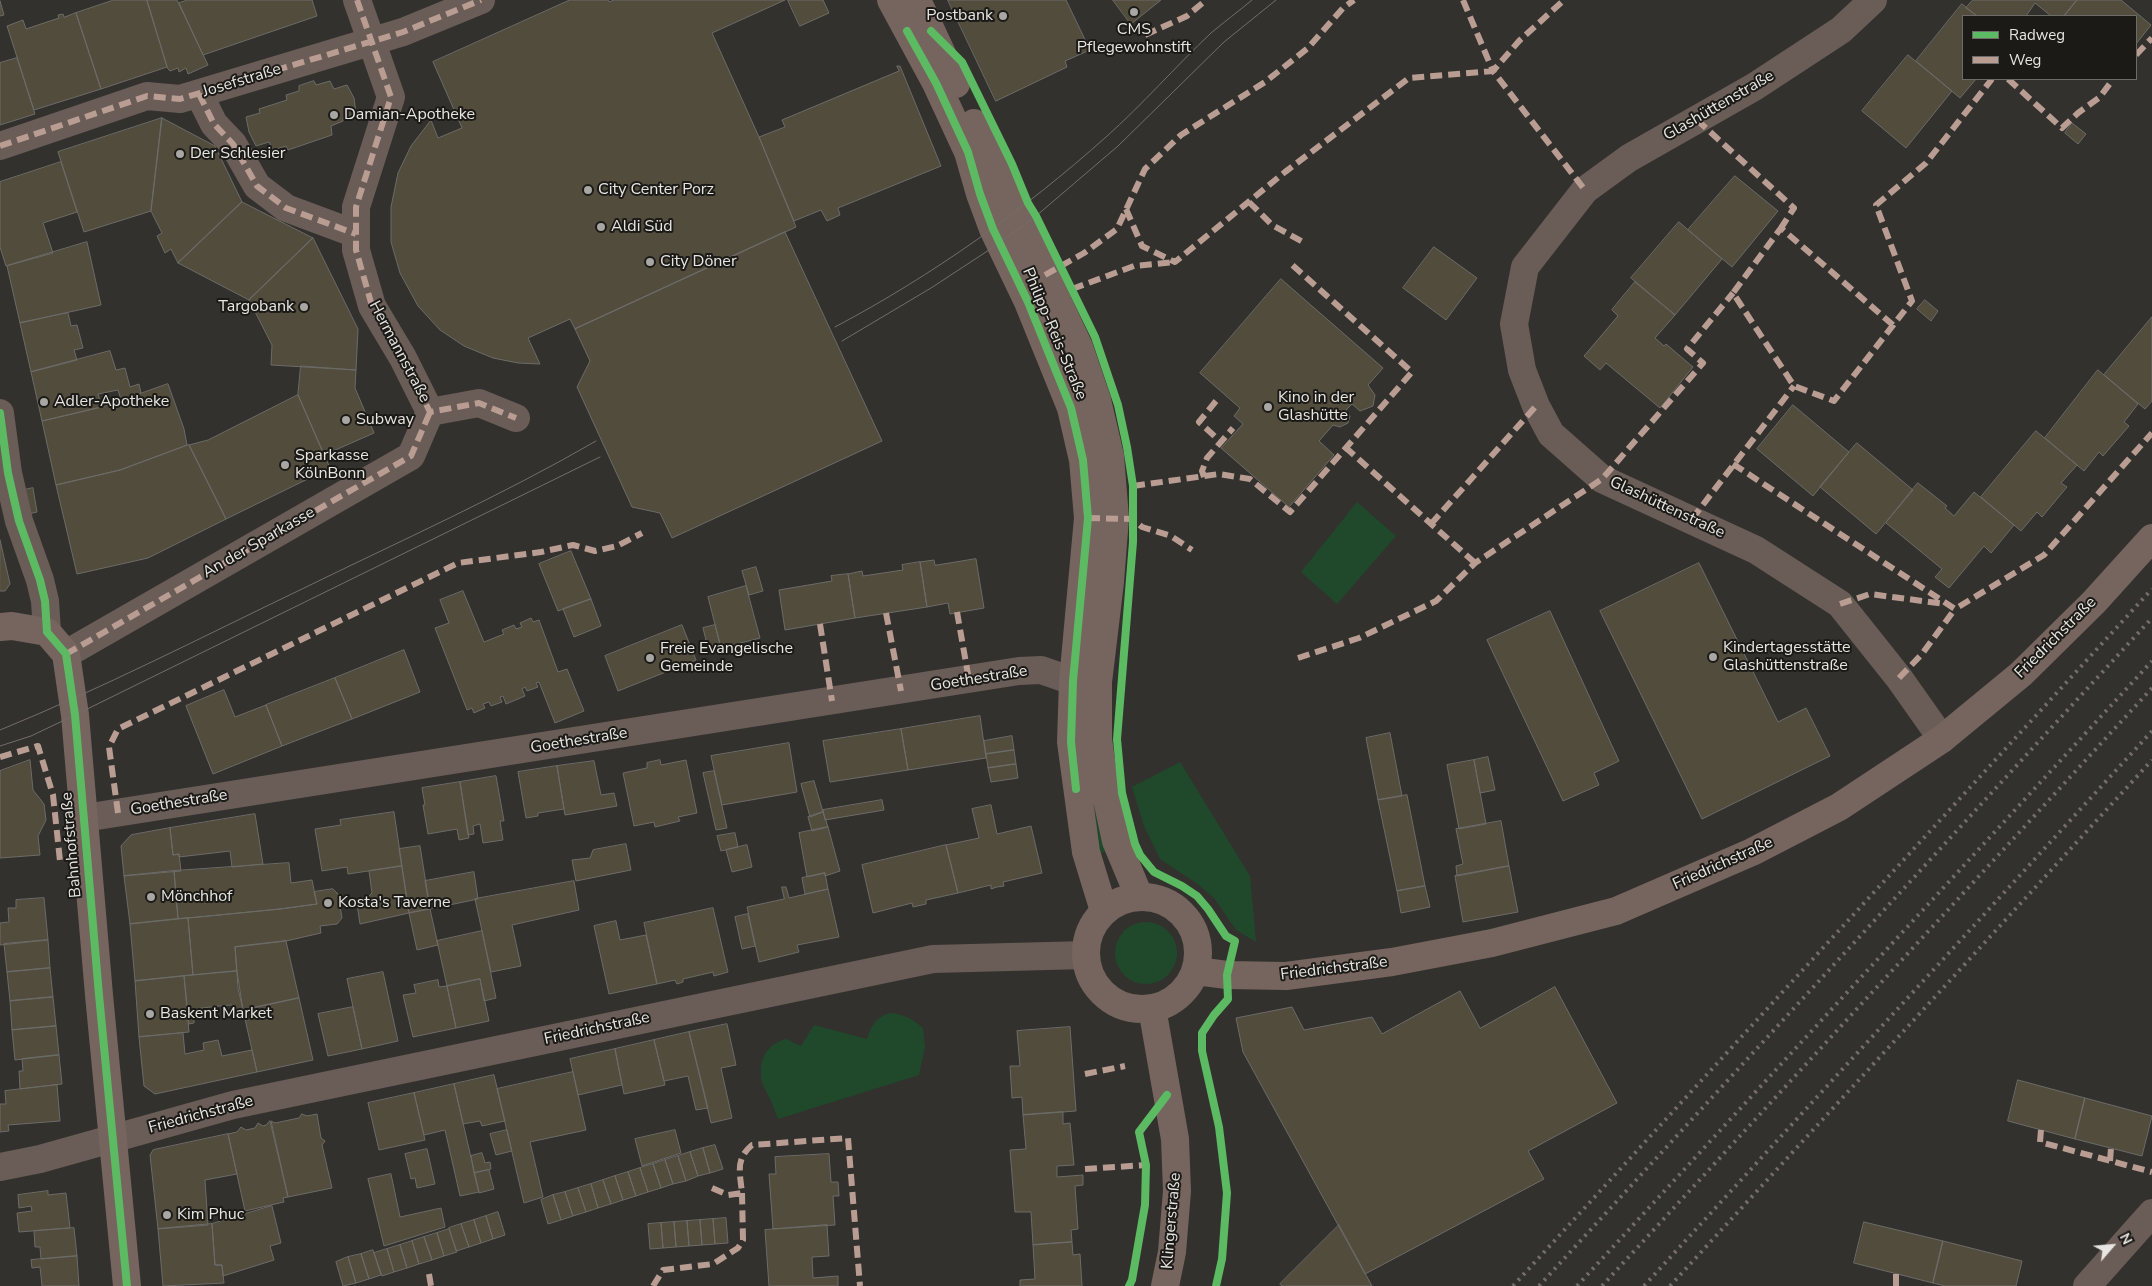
<!DOCTYPE html>
<meta charset="utf-8">
<style>
body{margin:0}
#map{position:relative;width:2152px;height:1286px;overflow:hidden;background:#32312e;font-family:"Nunito Sans",sans-serif}
canvas{display:block}
.legend{position:absolute;left:1962px;top:15px;width:175px;height:65px;box-sizing:border-box;background:#1b1a17;border:1px solid #6d6c68;margin:0;padding:6px 9px;list-style:none;font-size:15px;color:#e8e6e2}
.legend li{display:flex;align-items:center;gap:10px;height:25px}
.legend b{width:25px;border:1px solid #6d6c68}
.north{position:absolute;left:2087px;top:1221px;width:50px;height:50px;-webkit-text-stroke:4px #1b1a17;paint-order:stroke;rotate:63deg;font-size:14px;font-weight:700;line-height:20px;text-align:center;color:#e8e6e2}
.north::after{content:'';display:block;margin:auto;width:18px;height:22px;background:#e8e6e2;clip-path:polygon(50% 0,100% 100%,50% 72%,0 100%)}
</style>
<div id="map">
<canvas width="2152" height="1286"></canvas>
<ul class="legend">
<li><b style="height:6px;background:#5cba63"></b>Radweg</li>
<li><b style="height:6px;background:#b99d93"></b>Weg</li>
</ul>
<div class="north">N</div>
</div>
<script>
const ctx = document.querySelector('canvas').getContext('2d');
ctx.lineJoin = 'round';
function paint(path, color) {
  ctx.fillStyle = color;
  ctx.fill(path, 'evenodd');
}
function strokePath(path, color, width, dash) {
  ctx.strokeStyle = color;
  ctx.lineWidth = width;
  ctx.lineCap = dash ? 'butt' : 'round';
  ctx.setLineDash(dash || []);
  ctx.stroke(path);
}
function write(font, color, halo, rows, align = 'center') {
  ctx.font = font + ' "Nunito Sans",sans-serif';
  ctx.lineWidth = 4;
  ctx.setLineDash([]);
  ctx.textBaseline = 'middle';
  ctx.strokeStyle = halo;
  ctx.fillStyle = color;
  for (const [text, x, y, turn = 0] of rows) {
    ctx.save();
    ctx.translate(x, y);
    ctx.rotate((+turn || 0) * Math.PI / 180);
    ctx.textAlign = isNaN(turn) ? turn : align;
    if (halo) ctx.strokeText(text, 0, 0);
    ctx.fillText(text, 0, 0);
    ctx.restore();
  }
}
paint(new Path2D(`
 M1357,502L1396,536L1337,604L1301,572Z
 M1180,762L1250,876L1256,942L1236,930L1214,898L1199,885L1160,859L1144,826L1132,787Z
 M1093,798L1108,851L1097,854L1090,799Z
 M1115 953a31 31 0 1 1 62 0a31 31 0 1 1-62 0Z
 M890,1013C903,1014 913,1019 923,1028L925,1047L919,1075L778,1119C775,1112 773,1104 769,1097C767,1092 763,1087 762,1082C758,1061 765,1045 786,1039L801,1046L814,1025L867,1039C872,1025 875,1018 890,1013Z`), '#20492b');
const building = new Path2D(`
 M114,0H147L167,67L101,89L76,13Z
 M147,0H177L208,65L188,74L186,68L179,72L178,68L170,71L168,69Z
 M188,0H312L317,16L203,55L179,3Z
 M570,0H608L609,2L614,0H785L712,33L759,137L796,227L575,329L570,319L528,338L540,364L518,363L493,358L464,346L440,330L418,306L400,273L391,242V207L398,173L411,146L431,120L438,138L462,128L433,62Z
 M788,0H823L829,13L800,26Z
 M948,0H1066L1090,50L1065,61L1067,67L996,101Z
 M1113,0H1161L1131,24Z
 M1973,0H2077L2064,16H2051L2035,3L2026,16H1977L1966,8Z
 M2077,0H2121L2151,25L2136,44V16H2064Z
 M0,1L4,15L0,16Z
 M1962,4L1977,16H1963V79H1976L1960,98L1916,61Z
 M76,13L101,89L34,110L7,26L23,20L26,29L59,18L58,15L63,14L64,17Z
 M1908,55L1952,91L1906,148L1862,111Z
 M17,58L35,114L0,125V63Z
 M897,66H900L941,166L838,208L840,215L827,221L821,210L794,221L759,137L785,127L782,120L899,71Z
 M314,81L316,85L330,81L334,89L347,85L354,98L356,113L343,118V121L331,126L332,135L288,150L286,146L273,150L269,142L256,146L249,132L246,117L260,113L259,109L287,100L286,95L299,91V86Z
 M162,118L215,146L242,202L178,263L171,249L165,253L157,236L162,233L151,211Z
 M162,118L151,211L84,232L58,152Z
 M2072,123L2086,134L2078,144L2065,133Z
 M61,162L77,212L43,223L53,253L6,266L0,247V182Z
 M1735,176L1778,211L1732,267L1688,230Z
 M242,202L313,238L249,300L178,263Z
 M1679,222L1722,259L1675,315L1631,278Z
 M785,232L882,441L672,538L660,513L632,507L577,387L590,361L575,329Z
 M313,238L358,329L356,370L271,365L272,345L249,300Z
 M87,242L101,305L20,323L7,266Z
 M1434,247L1477,278L1446,320L1403,288Z
 M1281,279L1383,368L1368,385L1375,395L1373,406L1360,411L1352,404L1346,410L1350,416L1348,423L1340,427L1333,425L1319,441L1334,455L1289,507L1221,448L1243,424L1234,416L1240,408L1200,373Z
 M1635,282L1675,315L1655,338L1664,346L1666,344L1693,367L1660,408L1606,363L1600,370L1584,356L1618,316L1612,310Z
 M1925,300L1938,311L1931,321L1917,309Z
 M68,313L71,326L77,325L83,348L74,350L77,360L31,372L20,323Z
 M2152,317V401L2145,409L2104,375Z
 M110,351L116,370L125,368L130,387L139,384L141,393L121,400L118,390L98,394L102,407L42,421L31,372Z
 M301,366L356,370L355,388L374,433L324,455L298,395Z
 M2098,370L2138,404L2124,422L2129,426L2103,456L2099,452L2084,471L2045,438Z
 M168,384L184,429L187,445L120,470L56,485L42,421L105,406Z
 M298,395L330,468L226,519L189,445L208,440Z
 M1793,405L1849,452L1813,496L1757,449Z
 M2036,431L2077,465L2061,483L2067,487L2042,517L2037,512L2021,531L1981,497Z
 M1857,443L1913,490L1876,534L1820,487Z
 M189,445L226,519L148,558L77,574L56,485L120,470Z
 M1918,483L1947,506L1945,508L1954,516L1974,492L2014,525L1991,553L1984,546L1949,588L1935,577L1942,569L1886,523Z
 M33,488L37,512L20,516L15,492Z
 M0,540L10,584L5,591H0Z
 M571,551L591,599L558,611L539,564Z
 M976,559L984,608L950,614L948,603L927,607L920,562L934,560L935,565Z
 M920,562L927,607L855,618L848,574L862,571L863,576L903,570L902,565Z
 M1699,563L1778,722L1806,708L1830,756L1702,819L1600,611Z
 M756,567L763,591L749,595L742,571Z
 M848,574L855,618L785,630L779,590L832,581L831,576Z
 M746,586L760,638L721,648L708,597Z
 M463,591L484,642L504,634L502,630L514,625L516,629L522,627L520,623L531,618L533,622L539,620L558,672L567,669L584,711L555,723L539,682L536,683L538,687L527,691L525,687L522,689L525,696L506,704L503,696L500,697L502,702L491,706L489,702L483,704L485,708L474,713L472,708L467,710L435,628L449,623L440,600Z
 M591,599L601,626L574,637L563,609Z
 M1550,611L1619,761L1594,773L1599,785L1563,801L1487,640Z
 M682,625L696,660L618,691L605,656Z
 M715,625L721,648L709,652L703,628Z
 M404,650L420,692L352,719L335,678Z
 M335,678L352,719L282,746L266,705Z
 M224,690L235,717L266,705L282,746L213,774L186,706Z
 M980,716L986,758L908,770L901,729Z
 M901,729L908,770L830,782L823,741Z
 M1390,733L1402,796L1378,800L1366,738Z
 M1012,736L1014,750L986,754L984,741Z
 M789,743L797,792L722,805L711,756Z
 M1014,750L1016,764L988,768L986,754Z
 M1488,757L1495,790L1480,793L1474,760Z
 M30,760L33,790L44,804L46,820L38,836L40,855L0,858V771Z
 M660,760L661,765L686,760L697,813L678,817L680,821L655,827L654,822L634,826L623,773L647,768V763Z
 M1474,760L1486,824L1459,829L1447,765Z
 M594,761L601,795L614,793L617,806L565,815L557,766Z
 M1016,764L1018,778L991,782L988,768Z
 M557,766L564,809L538,813V816L526,818L518,772Z
 M714,771L727,828L716,830L703,773Z
 M496,776L504,821H500L503,840L483,843L480,824L473,826L474,834L468,835L460,782Z
 M814,781L823,812L810,817L801,784Z
 M460,782L469,838L459,840L457,829L428,834L423,805H425L422,788Z
 M1407,795L1425,886L1397,891L1378,800Z
 M882,800L884,810L825,820L823,810Z
 M991,805L997,834L1031,826L1042,873L1003,882L1004,886L997,887L991,889V885L958,893L946,845L979,838L972,809Z
 M394,812L402,866L348,874L347,867L322,871L315,829L341,825L340,820Z
 M823,812L828,827L812,831L808,817Z
 M255,814L263,864L232,867L230,851L179,857V854L173,855L170,828Z
 M1501,821L1509,866L1457,876L1456,866L1463,864L1456,829Z
 M828,827L840,871L825,876V873L807,877L799,833Z
 M170,828L173,855L179,854L181,871L124,876L121,846L131,835Z
 M735,833L738,847L721,851L717,836Z
 M626,844L631,870L576,881L572,860L590,858L593,850Z
 M747,845L752,867L732,872L726,850Z
 M946,845L958,893L926,900V904L913,907L912,903L873,913L862,865Z
 M420,846L430,909L409,913L399,849Z
 M289,863L291,883L312,880L317,904L280,909L178,919L174,871Z
 M402,866L409,913L360,924L357,904L361,898L368,897L372,893L369,871Z
 M1509,866L1518,912L1463,922L1455,876Z
 M174,871L178,919L130,924L124,876Z
 M474,872L478,899L430,909L425,881Z
 M825,873L828,889L805,894L802,878Z
 M574,881L579,910L512,925L521,966L491,972L475,899Z
 M1425,886L1430,907L1401,913L1397,891Z
 M782,887H786L789,898L828,889L839,937L797,945L799,952L759,962L747,907L784,899Z
 M333,889L338,894L342,918L337,924L320,926L321,933L286,941L235,947L237,971L193,975L188,918L280,909L317,904L314,892Z
 M44,898L48,940L0,945V923L9,922L8,908H16V900Z
 M713,908L728,972L714,976L713,972L683,979V982L677,984L675,980L657,984L644,923Z
 M430,909L438,945L417,950L409,913Z
 M748,914L755,946L742,949L735,917Z
 M188,918L193,975L135,981L130,924Z
 M616,921L620,940L646,935L657,984L609,994L594,926Z
 M482,931L496,998L484,1001L480,979L447,986L437,941Z
 M48,940L50,968L7,972L4,944Z
 M286,941L299,998L243,1010L238,988L235,947Z
 M50,968L53,997L10,1001L7,972Z
 M237,971L244,1017L234,1019L232,1005L219,1006L194,1009V1023L189,1024L184,976Z
 M383,972L398,1041L362,1049L347,979Z
 M184,976L189,1032L139,1037L135,981Z
 M480,979L489,1021L456,1028L447,986Z
 M438,980L439,987L447,986L456,1028L413,1037L403,995L416,993L414,985Z
 M1555,987L1617,1103L1528,1151L1544,1179L1365,1274L1243,1052L1236,1018L1292,1007L1304,1030L1372,1017L1382,1034L1460,991L1480,1028Z
 M53,997L56,1026L12,1030L10,1001Z
 M299,998L313,1060L257,1072L243,1010Z
 M353,1007L362,1049L328,1056L318,1014Z
 M727,1024L736,1065L721,1068L732,1118L711,1123L689,1032Z
 M56,1026L59,1055L15,1060L12,1030Z
 M1070,1027L1076,1111L1023,1115L1022,1097L1012,1098L1010,1066H1020L1017,1031Z
 M689,1032L708,1108L696,1110L688,1076L664,1081L654,1040Z
 M183,1033L185,1054L204,1050L203,1043L218,1040L222,1056L252,1050L257,1072L155,1094L144,1086L139,1037Z
 M654,1040L665,1085L624,1094L615,1049Z
 M615,1049L622,1085L578,1095L570,1059Z
 M59,1055L62,1084L20,1089L19,1071H23L22,1059Z
 M573,1072L586,1130L530,1142L543,1197L524,1203L497,1089Z
 M494,1075L505,1121L482,1126L480,1121L463,1124L454,1084Z
 M2018,1080L2085,1098L2075,1139L2008,1121Z
 M454,1084L479,1192L460,1196L445,1130L424,1135L414,1093Z
 M57,1085L60,1121L8,1125L9,1131L0,1132V1104H6L5,1091Z
 M414,1093L425,1140L379,1150L368,1103Z
 M2085,1098L2152,1116L2142,1156L2075,1139Z
 M1063,1112V1124L1070,1123L1074,1165L1057,1166V1177L1083,1175V1185L1075,1186L1078,1229L1071,1230L1072,1242L1033,1245L1031,1212H1015L1010,1150L1026,1149L1023,1115Z
 M302,1114L307,1116L317,1114L321,1138L325,1141L322,1145L332,1188L288,1197L271,1121L275,1123L299,1118Z
 M270,1121L288,1197L283,1198L284,1202L245,1211L228,1134L237,1132L241,1127L246,1130L255,1128L258,1123L263,1126L266,1125Z
 M507,1130L512,1151L496,1155L490,1134Z
 M675,1130L681,1153L642,1166L635,1139Z
 M228,1134L237,1174L205,1180L208,1225L158,1229L150,1155L153,1150Z
 M715,1145L723,1169L710,1173L703,1148Z
 M703,1148L710,1173L698,1176L690,1152Z
 M427,1149L435,1184L417,1188L415,1178L411,1179L405,1154Z
 M690,1152L698,1176L686,1181L678,1156Z
 M482,1153L485,1163L490,1162L491,1169L474,1173L471,1156Z
 M829,1154L831,1182H838L839,1196H833L835,1225L773,1229L769,1174H776L775,1157Z
 M678,1156L686,1181L673,1184L665,1160Z
 M665,1160L673,1184L661,1188L653,1164Z
 M653,1164L661,1188L648,1192L640,1168Z
 M640,1168L648,1192L636,1196L628,1172Z
 M489,1170L494,1189L479,1193L474,1173Z
 M628,1172L636,1196L623,1200L615,1176Z
 M391,1174L400,1217L441,1208L445,1227L384,1246L368,1179Z
 M615,1176L623,1200L611,1204L603,1180Z
 M603,1180L611,1204L598,1208L591,1184Z
 M591,1184L598,1208L586,1212L578,1188Z
 M578,1188L586,1212L573,1216L565,1192Z
 M48,1191V1195L66,1193L70,1228L19,1232L17,1213L32,1211L31,1206L19,1208L18,1195Z
 M565,1192L573,1216L561,1220L553,1195Z
 M553,1195L561,1220L548,1224L541,1200Z
 M272,1206L281,1243L270,1246L274,1260L223,1276L222,1265H215L212,1224Z
 M498,1212L505,1235L493,1239L486,1216Z
 M486,1216L493,1239L481,1243L474,1220Z
 M726,1218L728,1243L715,1244L713,1219Z
 M713,1219L715,1244L702,1245L700,1220Z
 M474,1220L481,1243L469,1247L461,1224Z
 M700,1220L702,1245L689,1246L687,1221Z
 M687,1221L689,1246L676,1247L674,1222Z
 M674,1222L676,1247L663,1248L661,1223Z
 M1864,1222L1943,1241L1933,1283L1854,1263Z
 M661,1223L663,1248L650,1249L648,1224Z
 M212,1224L215,1265H222L224,1283L163,1286L158,1229Z
 M461,1224L469,1247L456,1251L449,1228Z
 M827,1225L829,1256L812,1257L813,1278L838,1276V1286H769L765,1230Z
 M1339,1225L1372,1286H1282L1280,1284Z
 M74,1228L77,1256L41,1259L40,1247H35L34,1231Z
 M449,1229L457,1252L444,1256L437,1233Z
 M437,1233L444,1256L432,1260L424,1237Z
 M424,1237L432,1260L419,1264L412,1241Z
 M412,1241L419,1264L407,1268L400,1245Z
 M1943,1241L2022,1261L2016,1286H1945L1933,1283Z
 M1072,1242L1073,1255L1080,1254L1082,1286H1020V1280L1035,1279L1033,1245Z
 M400,1245L407,1268L394,1272L387,1249Z
 M387,1249L394,1272L382,1276L374,1253Z
 M373,1250L381,1275L369,1279L361,1254Z
 M361,1254L369,1279L356,1283L348,1257Z
 M77,1256L79,1286H42L40,1267L32,1268L31,1260Z
 M348,1257L356,1283L343,1286L336,1262Z`);
paint(building, '#524c3d');
strokePath(building, '#6c6b68', 1);
strokePath(new Path2D(`
 M357,0L391,97L356,207V250L372,306L403,358L430,412L479,403L516,418
 M1873,0L1841,30L1754,87L1629,158L1585,190L1525,267L1514,324L1522,370L1536,406L1551,434L1602,479L1756,550L1840,604L1899,678L1942,739
 M199,94L214,124L233,144L257,186L286,208L356,234
 M0,146L147,96L180,99L403,32L481,0
 M0,413L8,473L19,521L40,580L45,601L47,632
 M66,654L411,456L430,412
 M84,818L1019,671L1041,670L1073,681
 M0,1167L40,1159L233,1105L933,959L1086,955
 M2087,1286L2152,1213`), '#6a5c56', 28);
strokePath(new Path2D(`
 M891,0L936,83L968,152L980,194L993,229L1028,302L1071,408L1083,460L1088,518L1073,681L1071,742L1086,852L1104,911
 M917,0L956,84
 M974,123L1079,347L1097,400L1110,456L1115,518L1110,582L1098,682V739L1105,790L1116,841L1139,896
 M0,627L12,626L47,632L66,654L75,715L99,995L127,1286
 M1086 953a56 56 0 1 1 112 0a56 56 0 1 1-112 0Z
 M1196,971L1227,975L1286,976L1392,962L1492,943L1616,911L1752,852L1839,807L1942,739L2021,674L2094,602L2152,538
 M1152,1008L1175,1139L1177,1191L1172,1252L1165,1286`), '#76645e', 28);
strokePath(new Path2D(`
 M835,327C933,275 1023,211 1106,137C1143,104 1175,67 1211,33C1224,22 1239,11 1252,0
 M842,341L931,288L989,250L1036,216L1118,146L1224,42L1276,0
 M0,730C103,688 202,637 302,589C400,541 501,496 596,441
 M0,746L31,736L75,715L600,457`), '#756d6a', 1);
strokePath(new Path2D(`
 M1513,1286L2152,589
 M1539,1286L2152,618
 M1577,1286L2152,661
 M1602,1286L2152,688
 M1644,1286L2152,731
 M1670,1286L2152,760`), '#756d6a', 4, [2.5, 5]);
strokePath(new Path2D(`
 M357,0L391,97L356,207V250L372,306L403,358L430,412L479,403L516,418
 M1463,0L1493,71L1519,41L1564,0
 M1145,35L1187,16L1206,0
 M2136,55L2152,38
 M2008,79L2062,128L2078,113L2100,97L2111,82
 M199,94L214,124L233,144L257,186L286,208L356,234
 M1697,120L1794,208L1781,228
 M0,146L147,96L180,99L403,32L481,0
 M1249,202L1272,225L1305,243
 M1126,209L1142,246L1175,262L1285,172L1409,78L1493,71L1585,190
 M1045,275L1084,253L1117,229L1145,169L1181,135L1265,82L1308,48L1343,8L1354,0
 M1072,289L1134,266L1175,262
 M1893,325L1781,228L1733,293L1794,386L1834,401L1912,301L1876,205L1926,163L1992,79
 M1216,401L1199,422L1221,442
 M1345,447L1475,563
 M1733,464L1955,609L2044,555L2152,433
 M1204,477L1202,471L1207,458L1233,428
 M1133,486L1219,474L1250,479L1290,512L1412,372L1289,262
 M1088,518L1133,519L1142,527L1171,536L1192,550
 M1692,519L1794,386
 M1431,524L1536,406
 M1840,604L1870,594L1945,604
 M957,612L969,680
 M886,613L901,691
 M820,624L832,701
 M66,654L411,456L430,412
 M1298,658L1359,638L1436,601L1475,563L1602,479L1703,363L1687,349L1733,293
 M1899,678L1922,654L1955,609
 M0,757L38,746L53,795L60,861
 M118,813L109,747L118,729L458,563L541,552L573,545L595,551L617,546L642,533
 M1085,1074L1125,1066
 M2041,1130L2040,1142L2152,1172
 M2110,1161L2111,1148
 M1085,1169L1146,1165
 M712,1188L728,1195L742,1193C740,1173 735,1159 752,1145L848,1138L860,1286
 M429,1274L431,1286
 M653,1286L663,1270L713,1264L738,1248L743,1240L742,1193
 M1896,1286V1274`), '#b99d93', 6, [12, 6]);
strokePath(new Path2D(`
 M907,31L936,83L968,152L980,194L993,229L1028,302L1071,408L1083,460L1088,518L1073,681L1071,742L1076,789
 M931,31L962,62L1012,164L1028,203L1036,216L1095,337L1118,405L1127,447L1133,486V542L1117,739L1122,793L1135,844L1140,855L1154,872L1182,886L1197,896L1208,909L1226,936L1235,941L1227,975L1228,999L1214,1015L1202,1033V1051L1219,1127L1227,1193L1222,1259L1216,1286
 M0,413L8,473L19,521L40,580L45,601L47,632L66,654L75,715L99,995L127,1286
 M1129,1286L1132,1280L1145,1205L1146,1165L1139,1132L1167,1095`), '#5cba63', 8);
for (const [x, y, r, color] of [
 [1134,12,5,"#a8a7a3"],
 [1003,16,5,"#a8a7a3"],
 [334,115,5,"#a8a7a3"],
 [180,154,5,"#a8a7a3"],
 [588,190,5,"#a8a7a3"],
 [601,227,5,"#a8a7a3"],
 [650,262,5,"#a8a7a3"],
 [304,307,5,"#a8a7a3"],
 [44,402,5,"#a8a7a3"],
 [1268,407,5,"#a8a7a3"],
 [346,420,5,"#a8a7a3"],
 [285,465,5,"#a8a7a3"],
 [1713,657,5,"#a8a7a3"],
 [650,658,5,"#a8a7a3"],
 [151,897,5,"#a8a7a3"],
 [328,903,5,"#a8a7a3"],
 [150,1014,5,"#a8a7a3"],
 [167,1215,5,"#a8a7a3"]
]) {
  const dot = new Path2D();
  dot.arc(x, y, r, 0, 2 * Math.PI);
  ctx.fillStyle = color;
  ctx.fill(dot);
  strokePath(dot, '#1b1a17', 2);
}
write('16px', '#e8e6e2', '#1b1a17', [
 ["Postbank",993,16,"right"],
 ["CMS",1134,30,"center"],
 ["Pflegewohnstift",1134,48,"center"],
 ["Damian-Apotheke",344,115],
 ["Der Schlesier",190,154],
 ["City Center Porz",598,190],
 ["Aldi Süd",611,227],
 ["City Döner",660,262],
 ["Targobank",294,307,"right"],
 ["Kino in der",1278,398],
 ["Glashütte",1278,416],
 ["Adler-Apotheke",54,402],
 ["Subway",356,420],
 ["Sparkasse",295,456],
 ["KölnBonn",295,474],
 ["Kindertagesstätte",1723,648],
 ["Glashüttenstraße",1723,666],
 ["Freie Evangelische",660,649],
 ["Gemeinde",660,667],
 ["Mönchhof",161,897],
 ["Kosta's Taverne",338,903],
 ["Baskent Market",160,1014],
 ["Kim Phuc",177,1215]
], 'left');
write('16px', '#e8e6e2', '#1b1a17', [
 ["Josefstraße",242,81,-17],
 ["Glashüttenstraße",1719,106,-30],
 ["Philipp-Reis-Straße",1054,334,67],
 ["Hermannstraße",399,352,62],
 ["Glashüttenstraße",1667,508,25],
 ["An der Sparkasse",259,543,-30],
 ["Friedrichstraße",2056,638,-45],
 ["Goethestraße",979,679,-9],
 ["Goethestraße",579,741,-9],
 ["Goethestraße",179,803,-9],
 ["Bahnhofstraße",72,845,-95],
 ["Friedrichstraße",1723,864,-24],
 ["Friedrichstraße",1334,969,-7],
 ["Friedrichstraße",597,1029,-12],
 ["Friedrichstraße",201,1115,-15],
 ["Klingerstraße",1172,1221,-85]
]);
</script>
